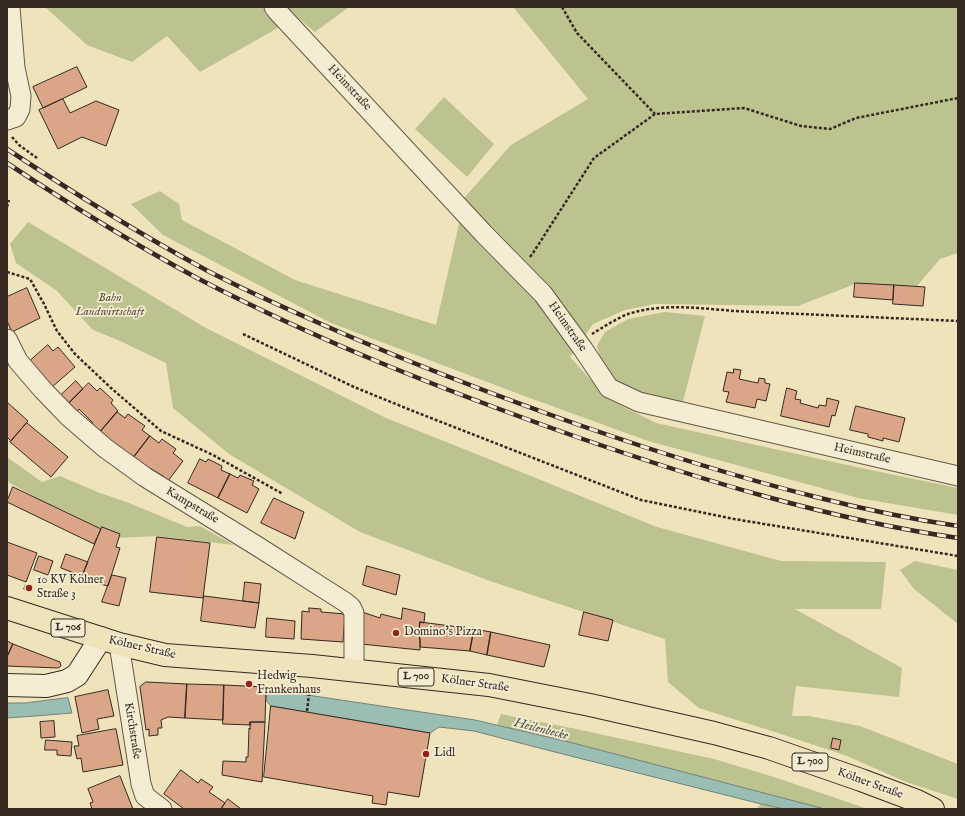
<!DOCTYPE html>
<meta charset="utf-8">
<style>
body{margin:0}
#map{position:relative;width:965px;height:816px;overflow:hidden;background:#efe3bc;font-family:"IM FELL English",serif}
canvas{display:block}
.frame{position:absolute;inset:0;border:8px solid #352922;pointer-events:none}
</style>
<div id="map">
<canvas width="965" height="816"></canvas>
<div class="frame"></div>
</div>
<script>
const ctx = document.querySelector('canvas').getContext('2d');
ctx.lineJoin = 'round';
function paint(path, color) {
  ctx.fillStyle = color;
  ctx.fill(path, 'evenodd');
}
function strokePath(path, color, width, dash) {
  ctx.strokeStyle = color;
  ctx.lineWidth = width;
  ctx.lineCap = dash ? 'butt' : 'round';
  ctx.setLineDash(dash || []);
  ctx.stroke(path);
}
function write(font, color, halo, rows, align = 'center') {
  ctx.font = font + ' "IM FELL English",serif';
  ctx.lineWidth = 3.5;
  ctx.setLineDash([]);
  ctx.textBaseline = 'middle';
  ctx.strokeStyle = halo;
  ctx.fillStyle = color;
  for (const [text, x, y, turn = 0] of rows) {
    ctx.save();
    ctx.translate(x, y);
    ctx.rotate((+turn || 0) * Math.PI / 180);
    ctx.textAlign = isNaN(turn) ? turn : align;
    if (halo) ctx.strokeText(text, 0, 0);
    ctx.fillText(text, 0, 0);
    ctx.restore();
  }
}
paint(new Path2D(`
 M45,7H349L315,32L297,17L200,72L167,36L132,62L87,45Z
 M513,7H958V253L940,259L917,286L855,284L798,306L655,304L625,310L593,324L570,357L608,399L656,423L861,468L958,488V515L858,498L648,441L527,397L331,323L163,235L131,204L160,191L179,204L182,220L295,280L436,325L465,197L511,145L588,99Z
 M444,97L494,144L467,177L415,129Z
 M28,222L206,328L386,418L474,453L657,527L781,561L886,562L881,609H795L902,668L899,697L796,686L792,716H809L860,726L958,764V799L906,782L847,756L784,735L699,708L668,682L665,639L490,581L360,532L229,454L173,408L166,363L118,340L93,330L56,290L16,263L10,244Z
 M665,312L705,316L682,405L640,395L619,385L602,367L597,346L605,332L628,319Z
 M7,457L42,482L60,476L100,493L129,503L187,527L200,526L234,545L156,536L118,538L67,512L42,501L10,483L7,480Z
 M915,561L958,570V624L914,589L900,570Z
 M501,714L581,730L714,759L774,777L868,809H825L569,742L497,725Z
 M761,804L785,809H756Z`), '#bdc38e');
const water = new Path2D(`
 M267,689L475,720L569,742L825,809H785L761,804L547,750L474,731L439,727L430,733L271,706L267,702Z
 M68,698L72,713L35,716L7,718V703H24Z`);
paint(water, '#9abeb3');
strokePath(water, '#728279', 1);
const building = new Path2D(`
 M77,67L87,87L43,108L33,87Z
 M63,99L70,113L96,101L119,110L106,146L82,137L58,149L39,110Z
 M855,283L894,285L893,300L854,297Z
 M894,285L925,287L923,306L893,304Z
 M27,288L40,318L12,332L7,321V297Z
 M48,345L53,351L58,347L75,367L52,387L30,361Z
 M734,369L741,370L739,379L758,383L759,378L765,379V383L770,384L766,401L757,399L755,408L726,402L729,392L723,391L727,372L733,373Z
 M76,381L83,389L68,404L60,396Z
 M89,383L97,391L100,388L113,400L111,403L118,411L100,432L91,425L93,423L79,409L77,412L68,404Z
 M787,388L797,391L795,399L801,400L800,403L818,408L819,405L826,406L827,398L839,401L835,416L832,415L829,427L781,416Z
 M7,402L28,421L11,441L7,437Z
 M856,406L905,418L899,442L883,438V441L868,437V434L850,430Z
 M117,412L125,418L128,414L145,426L142,430L150,436L133,458L100,432Z
 M27,423L68,457L51,477L10,442Z
 M150,436L159,443L162,439L176,449L173,453L183,461L168,481L164,478L163,476L133,458Z
 M200,459L206,462L208,459L222,466L221,470L230,474L218,498L188,483Z
 M230,474L238,478L240,475L254,481L252,485L259,489L247,513L218,498Z
 M13,487L101,529L94,544L7,502Z
 M274,498L304,512L295,539L261,523Z
 M102,527L120,534L116,547L120,548L108,586L81,579Z
 M157,537L210,543L203,598L150,592Z
 M7,542L37,553L26,582L7,575Z
 M66,554L88,562L82,576L61,568Z
 M39,556L53,561L48,575L34,570Z
 M367,566L400,575L396,595L363,585Z
 M112,575L126,578L119,606L102,602Z
 M245,582L261,584L259,603L243,601Z
 M26,585L33,587L32,591L24,589Z
 M204,596L259,603L255,628L201,621Z
 M309,608L321,609V612L345,614L343,642L301,639L302,611L309,612Z
 M403,608L425,613L424,623L420,622L419,633L420,640V650L361,644L362,612L380,618L381,614L401,619Z
 M584,612L613,620L608,641L579,635Z
 M267,618L295,621L294,639L266,637Z
 M420,622L474,629L470,651L420,647V640L419,633Z
 M474,629L491,632L487,655L470,651Z
 M491,632L550,645L544,667L487,655Z
 M7,641L13,644L7,657Z
 M13,644L60,662L61,666L58,668L7,666V657Z
 M146,682L187,684L185,718L168,717L161,720L162,728H158V735L149,736V729L146,730L140,687Z
 M187,684L224,685L223,720L185,718Z
 M224,685L266,687L265,722H250L251,725L223,724Z
 M108,690L114,716L97,719L99,729L82,733L75,697Z
 M271,706L430,733L419,797L388,792L386,805L372,803L373,796L264,777Z
 M54,721L55,737L41,738L40,722Z
 M250,722H265L262,782L222,775L223,761L246,762V757H248L249,728L250,729Z
 M116,729L123,765L83,772L81,758L77,759L74,746H79L77,736Z
 M833,738L841,740L839,750L831,748Z
 M46,740L72,742L71,756L57,755V750H45Z
 M181,770L198,783L201,779L213,787L209,792L225,803L221,809H184L164,794Z
 M120,776L133,809H92L90,803L93,802L88,789Z
 M228,799L241,809H221Z`);
paint(building, '#dba587');
strokePath(building, '#352922', 1);
const minor = new Path2D(`
 M274,7L278,12L484,234L543,294L583,349L609,388L639,402L958,476
 M7,120L16,117L20,109L21,96L15,68L10,7
 M7,339L18,361L42,389L68,416L105,448L145,477L257,546L345,602L351,607L354,613V670
 M119,644L141,784L145,796L162,809`);
const secondary = new Path2D(`
 M7,685L46,686L67,681L77,675L101,638`);
const primary = new Path2D(`
 M7,608L119,644L165,655L312,666L489,685L590,705L714,733L769,748L861,780L917,801L933,809`);
strokePath(minor, '#645848', 21);
strokePath(secondary, '#352922', 24);
strokePath(primary, '#352922', 24);
strokePath(new Path2D(`
 M562,7L577,33L655,114
 M12,137L19,145L37,158
 M7,207L9,200
 M530,257L533,253L594,158L655,114L744,108L801,126L830,129L856,118L958,98
 M7,272L30,279L44,304L57,331L75,354L111,388L161,431L213,455L283,494
 M243,334L354,387L413,411L641,500L734,519L958,556
 M592,334C602,328 617,318 628,314C662,303 699,308 734,311L958,321
 M307,711L310,686`), '#352922', 2.5, [3, 2]);
strokePath(minor, '#f5edd3', 19);
strokePath(secondary, '#f5edd3', 22);
strokePath(primary, '#efe3bc', 22);
const rail = new Path2D(`
 M7,149C72,192 138,233 206,270C246,291 287,309 328,327C410,363 494,395 579,425C657,452 736,477 816,497C863,509 910,519 958,526
 M7,163C69,204 132,243 197,278C318,341 446,391 574,436C698,479 828,519 958,538`);
strokePath(rail, '#352922', 4.5);
strokePath(rail, '#f5edd3', 3, [9]);
for (const [x, y, r, color] of [
 [29,588,4,"#8f2418"],
 [396,633,4,"#8f2418"],
 [249,684,4,"#8f2418"],
 [426,754,4,"#8f2418"]
]) {
  const dot = new Path2D();
  dot.arc(x, y, r, 0, 2 * Math.PI);
  ctx.fillStyle = color;
  ctx.fill(dot);
  strokePath(dot, '#f5edd3', 1.5);
}
for (const [x, y, w] of [
 [68,628,34],
 [416,677,36],
 [810,762,36]
]) {
  const box = new Path2D();
  box.roundRect(x - w / 2, y - 9, w, 18, 3);
  ctx.fillStyle = '#f5edd3';
  ctx.fill(box);
  strokePath(box, '#352922', 1);
}
write('bold 11px', '#352922', null, [
 ["L 706",68,628],
 ["L 700",416,677],
 ["L 700",810,762]
]);
write('12px', '#352922', '#f5edd3', [
 ["Heimstraße",349,88,47],
 ["Heimstraße",567,327,55],
 ["Heimstraße",862,454,13],
 ["Kampstraße",192,506,31],
 ["Kölner Straße",142,648,13],
 ["Kölner Straße",475,684,8],
 ["Kirchstraße",132,731,81],
 ["Kölner Straße",870,784,20]
]);
write('italic 12px', '#57503d', '#f5edd3', [
 ["Bahn",110,299],
 ["Landwirtschaft",110,313]
]);
write('12px', '#352922', '#f5edd3', [
 ["10 KV Kölner",37,581],
 ["Straße 3",37,595],
 ["Domino's Pizza",404,633],
 ["Hedwig",257,677],
 ["Frankenhaus",257,691],
 ["Lidl",434,754]
], 'left');
write('italic 13px', '#4e4e46', '#f5edd3', [
 ["Heilenbecke",541,730,14]
]);
</script>
